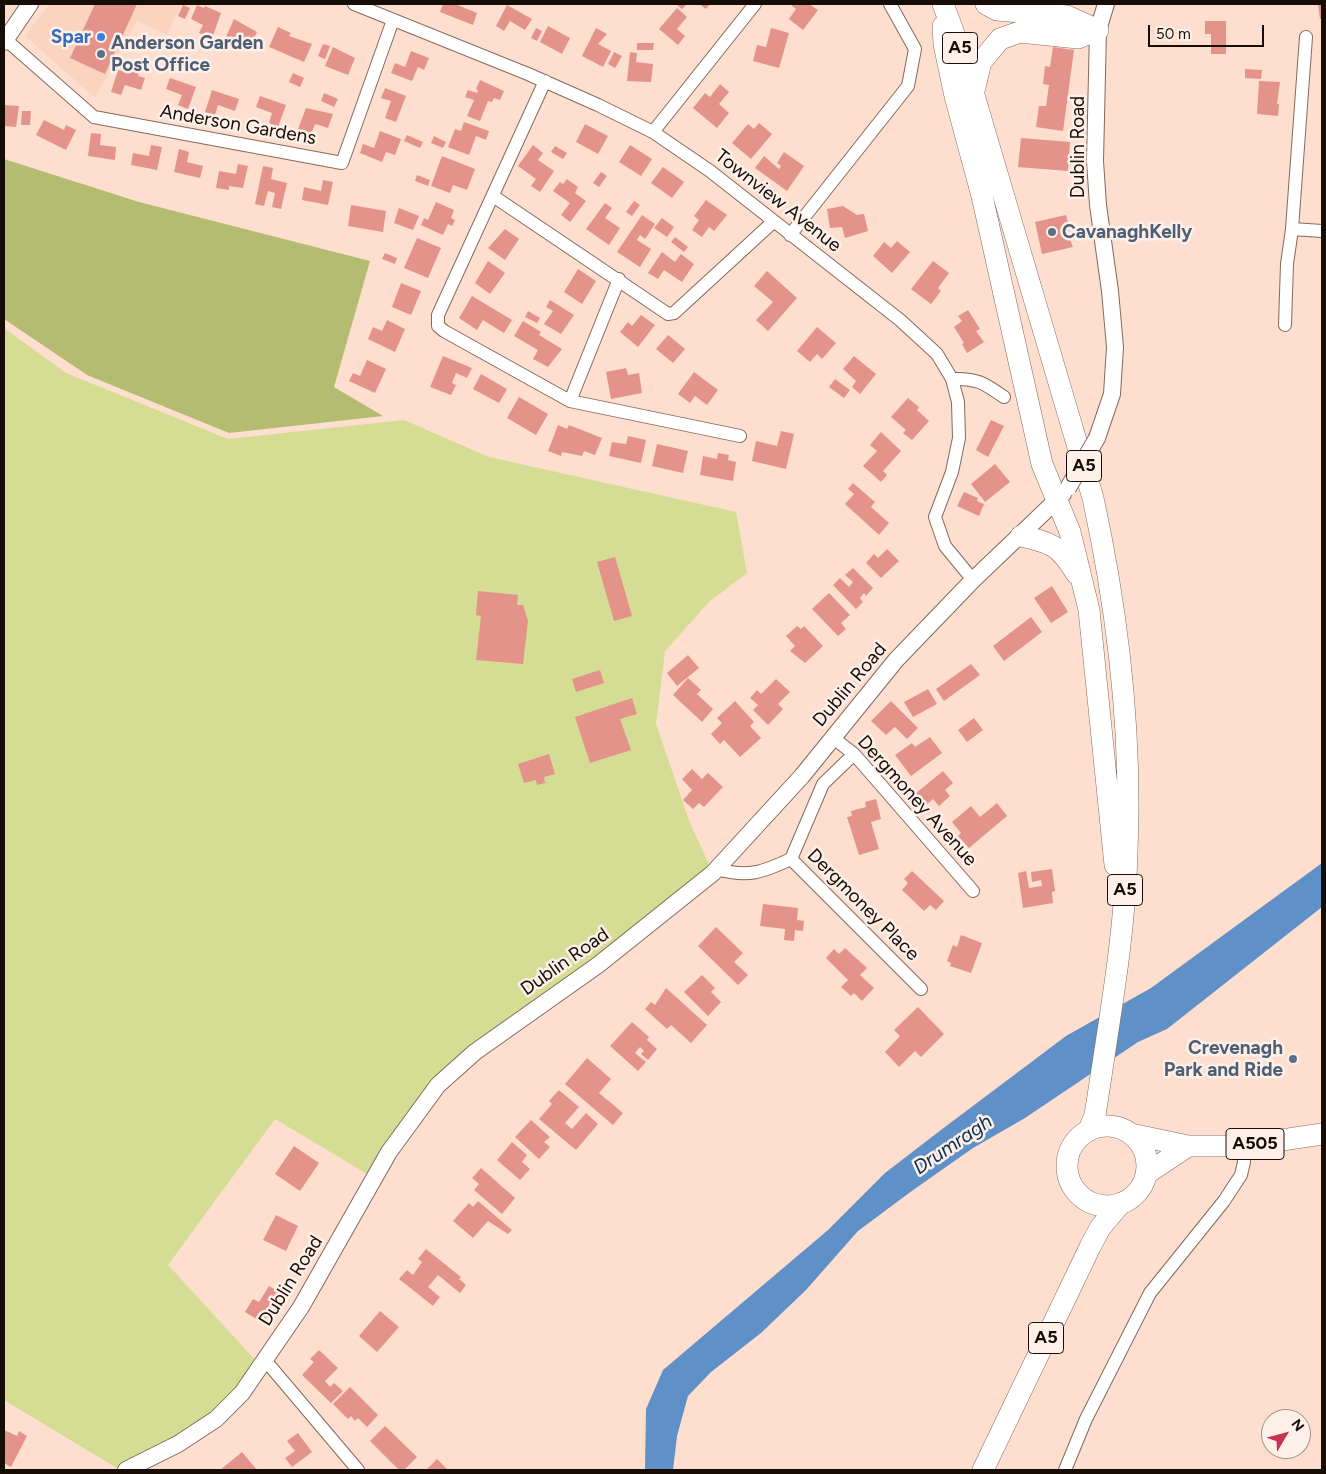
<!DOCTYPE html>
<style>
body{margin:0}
#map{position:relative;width:1326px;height:1474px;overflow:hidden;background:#fedece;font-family:Figtree,sans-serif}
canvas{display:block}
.frame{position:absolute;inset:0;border:5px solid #170d07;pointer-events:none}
.north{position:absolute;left:1261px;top:1409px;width:50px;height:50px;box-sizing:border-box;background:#fdf0e9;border:1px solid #a1958f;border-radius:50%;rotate:53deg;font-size:14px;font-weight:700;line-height:20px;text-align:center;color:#170d07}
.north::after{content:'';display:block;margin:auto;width:18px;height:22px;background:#c43450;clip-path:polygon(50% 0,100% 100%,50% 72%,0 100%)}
.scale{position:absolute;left:1148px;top:25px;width:116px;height:22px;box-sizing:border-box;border:2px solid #170d07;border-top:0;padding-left:6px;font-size:15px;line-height:18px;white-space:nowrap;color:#170d07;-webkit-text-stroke:4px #fdf0e9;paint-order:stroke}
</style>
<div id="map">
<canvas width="1326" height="1474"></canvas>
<div class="frame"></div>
<div class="north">N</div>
<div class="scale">50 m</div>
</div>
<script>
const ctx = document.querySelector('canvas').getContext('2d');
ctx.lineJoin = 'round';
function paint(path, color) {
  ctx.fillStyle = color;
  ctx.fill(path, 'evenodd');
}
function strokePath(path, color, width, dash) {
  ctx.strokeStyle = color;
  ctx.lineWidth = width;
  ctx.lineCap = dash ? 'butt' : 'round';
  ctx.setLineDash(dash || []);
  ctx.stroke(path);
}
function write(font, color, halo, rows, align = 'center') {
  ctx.font = font + ' Figtree,sans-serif';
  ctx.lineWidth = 5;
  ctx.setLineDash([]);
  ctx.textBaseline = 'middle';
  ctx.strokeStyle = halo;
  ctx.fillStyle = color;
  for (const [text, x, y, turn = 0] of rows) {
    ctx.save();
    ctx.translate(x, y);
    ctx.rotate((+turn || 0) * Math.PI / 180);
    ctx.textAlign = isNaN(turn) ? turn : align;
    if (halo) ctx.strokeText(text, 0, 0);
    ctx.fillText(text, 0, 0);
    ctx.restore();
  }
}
paint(new Path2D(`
 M49,4H181L167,35L137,21L95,98L25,36Z`), '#fbd4bf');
paint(new Path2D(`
 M4,328L66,373L228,439L404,420L489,457L736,512L747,573L709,602L665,651L656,724L690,823L713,873L475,1052L374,1178L275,1119L168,1265L258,1363L216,1419L120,1470L4,1400Z`), '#d4dd93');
paint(new Path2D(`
 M4,159L139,202L370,261L334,387L383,416L229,433L87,375L4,319Z`), '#b4bc71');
paint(new Path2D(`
 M1322,863V907L1167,1029L1138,1042L1025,1118L973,1148L909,1193L858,1231L806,1290L761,1333L711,1372L688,1396L677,1436L673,1470H645L646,1409L663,1370L828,1230L885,1173L937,1133L1066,1036L1151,988Z`), '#5f90c7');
paint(new Path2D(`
 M95,4H137L105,74L70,58Z
 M443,4H455L477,13L473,25L440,12Z
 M676,4H687L682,9Z
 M699,4H710L706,9Z
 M790,4H809L818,10L803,30L789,19L796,9Z
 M1318,4H1322V19H1320Z
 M183,5L190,8L185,19L178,16Z
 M197,5L204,8L205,6L221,13L212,38L199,33L203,25L191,19Z
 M507,5L532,19L525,30L510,21L504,31L496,26Z
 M677,8L687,17L677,29L685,36L678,45L659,29Z
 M234,19L257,32L250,47L226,37Z
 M1205,21H1226V54H1211V34H1205Z
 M548,26L570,38L562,54L540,42Z
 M278,27L291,33L289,36L312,44L304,62L269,47Z
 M536,28L542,31L537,41L531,38Z
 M596,28L607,34L598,44L611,51L603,67L582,56Z
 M771,28L789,33L779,68L753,61L757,45L766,47Z
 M637,43H654L653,50H637Z
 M323,44L330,46L325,59L318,56Z
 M333,47L355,58L348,75L325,66Z
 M1053,47L1074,50L1063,131L1036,127L1039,106H1046L1049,85L1043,84L1045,66L1050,67Z
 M411,51L429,58L424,70L418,67L412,81L391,73L395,63L405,67Z
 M614,52L622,56L615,68L608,64Z
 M630,52L637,53L636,62L653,64L651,82L627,81Z
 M132,64L141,67L138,76L145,78L141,90L125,85L121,95L111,92L118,70L129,73Z
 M1245,69L1262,70L1261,79L1245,78Z
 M293,73L304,78L300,87L289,82Z
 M170,78L196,87L188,109L178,105L182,95L166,89Z
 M480,80L504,91L500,100L494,98L492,102L488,101L480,121L467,116L474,100L465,97L468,90L477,93L478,90L476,89Z
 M1259,81L1280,82L1277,104H1279L1278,116L1257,114Z
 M720,84L729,92L719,104L729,113L717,128L693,108L705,93L710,97Z
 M385,88L406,96L396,122L385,118L391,101L381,98Z
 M212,90L239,99L235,111L218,105L215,115L205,112Z
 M324,93L338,99L334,107L321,101Z
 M260,96L286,105L278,127L269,123L272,113L256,107Z
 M4,105L19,106L16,127L4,126Z
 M306,108L333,114L328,128L315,124L311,134L298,129Z
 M22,111H31L30,125H21Z
 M44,120L64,130L66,125L76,130L66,150L36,135Z
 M464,122L489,131L486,140L476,136L469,155L448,147L455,129L461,131Z
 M759,123L772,134L751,159L732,143L748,124L754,129Z
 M585,124L608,136L598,154L576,142Z
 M380,131L401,139L395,155L386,152L382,162L360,153L363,144L374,148Z
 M91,133L101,134L100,145L116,147L115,160L88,156Z
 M407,135L423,142L420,148L404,141Z
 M434,136L446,142L443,148L431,143Z
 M1021,138L1070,142L1068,171L1018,167Z
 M151,145L162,147L157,170L131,165L133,153L149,156Z
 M533,145L543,153L538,160L554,171L540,192L531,186L536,179L518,166Z
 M630,145L652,159L641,176L619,162Z
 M555,146L567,153L563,159L551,152Z
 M179,149L189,152L187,162L203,166L200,178L174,172Z
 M784,152L804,166L787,191L755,168L764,156L779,169L781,166L777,163Z
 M442,156L475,169L467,190L453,185L450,193L431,186Z
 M238,164L248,166L243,188L229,186V190L216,188L219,171L236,174Z
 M263,166L273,168L271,179L287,183L281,209L272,207L275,193L268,191L264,206L255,204Z
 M663,167L684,182L672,198L651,183Z
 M601,172L607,176L599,187L593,183Z
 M417,175L430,180L428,186L415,181Z
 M567,179L578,187L575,193L586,201L570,222L561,215L570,203L553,191L560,182L563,184Z
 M323,180L333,182L328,205L302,200L304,187L321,191Z
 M706,200L727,215L714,231L709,227L702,237L692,230L699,220L694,216Z
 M634,201L640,205L632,216L626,212Z
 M436,202L454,210L451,218L455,220L452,226L448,224L443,235L421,225L424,218L428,220Z
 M605,203L612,208L605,218L620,228L609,245L586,229Z
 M351,205L386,211L383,232L348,226Z
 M843,206L857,215L864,214L868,231L845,238L842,227L830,228L827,209Z
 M399,208L419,216L413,230L394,223Z
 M642,215L655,224L645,239L640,235L637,240L651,249L640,267L617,252Z
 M1066,215L1069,226L1065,227L1073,247L1042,254L1035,222Z
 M662,218L674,227L667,237L654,228Z
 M505,229L519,239L505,260L488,248Z
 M675,237L688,247L684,252L671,242Z
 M417,238L441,248L428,278L404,268Z
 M897,241L910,252L892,273L873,256L884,242L891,248Z
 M662,252L675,262L681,254L694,264L682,282L664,270L658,279L648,273Z
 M385,253L397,258L395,264L382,259Z
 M488,261L505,273L490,294L475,283Z
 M933,261L949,273L938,288L941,291L931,304L911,289Z
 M578,269L596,281L582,304L564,292Z
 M767,271L797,298L768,331L756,320L773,302L754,286Z
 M401,283L421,291L411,315L392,307Z
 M472,296L512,320L504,333L483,320L477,330L459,318Z
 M550,300L574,315L561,334L544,324L553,311L546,307Z
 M968,310L980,329L976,331L984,342L967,353L962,344L964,343L954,327L962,321L958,316Z
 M528,311L540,318L537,323L525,317Z
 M641,315L655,325L638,347L620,332L628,322L632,326Z
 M387,320L405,329L395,352L368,339L373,327L382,331Z
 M523,321L541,332L539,335L562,349L548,367L533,359L538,350L514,336Z
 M817,327L836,343L822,359L817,354L810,362L797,351Z
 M668,335L685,349L673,363L656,349Z
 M443,356L472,368L467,378L456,373L452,383L456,385L451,395L430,387Z
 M854,356L876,374L860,394L852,387L856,381L843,369Z
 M367,360L386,369L375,393L349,381L353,373L360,376Z
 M626,368L628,375L639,373L642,393L611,399L606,372Z
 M694,372L718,390L707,405L695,396L690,403L678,394Z
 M481,374L507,389L499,403L473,389Z
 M835,379L850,390L844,398L829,387Z
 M519,397L548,414L536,435L507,418Z
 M908,398L919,407L917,410L929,421L912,440L903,433L906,430L891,417Z
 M991,420L1004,426L988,457L976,450Z
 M558,425L567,429L569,425L602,438L595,455L584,451L582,456L562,452L561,456L548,451Z
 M781,431L794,434L786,469L752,461L756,441L777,446Z
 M881,432L901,451L883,471L887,475L881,482L863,466L877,451L870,445Z
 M628,436L646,440L641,463L609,456L612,442L626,444Z
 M657,444L688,451L683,473L652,466Z
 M718,453L729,455L728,460L736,462L733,481L700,475L703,456L717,459Z
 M995,464L1010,482L985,502L971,484Z
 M853,483L875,502L871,507L889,523L879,535L845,504L854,494L848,489Z
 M964,492L978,498L977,501L984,504L979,516L957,506Z
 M887,549L899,561L881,578L866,563L874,554L878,558Z
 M615,557L632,616L614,621L597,562Z
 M853,568L873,588L866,596L864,593L860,598L863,602L856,609L833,585L840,578L849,587L853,582L845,575Z
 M1052,586L1068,612L1051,623L1034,598Z
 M478,591L518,595L517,605H523L528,621L523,664L476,660L481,616L476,615Z
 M829,593L850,615L841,623L846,629L838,636L812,609Z
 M1031,617L1042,632L1004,661L993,646Z
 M797,626L801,629L804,626L823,646L805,663L790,651L795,646L786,636Z
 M688,655L699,668L677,686L667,673Z
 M971,664L980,675L944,701L936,689Z
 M600,670L604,683L576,692L572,679Z
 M688,678L701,690L697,694L713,709L702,722L673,695Z
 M776,679L790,692L778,704L783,709L768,725L753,710L758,705L750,698L757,690L761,694Z
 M928,689L937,704L913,717L904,702Z
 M632,698L637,714L620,719L631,750L590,763L575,717Z
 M735,701L754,722L750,726L761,738L740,757L724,740L720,744L711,734L722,723L717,718Z
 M891,701L918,728L907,739L895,727L886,735L871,721Z
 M974,718L983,730L967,742L958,730Z
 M930,737L942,753L911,776L895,755L912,743L915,747Z
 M549,754L555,774L544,777L545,783L537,785L536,780L524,783L518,764Z
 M692,769L702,779L708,773L723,787L704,807L699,803L693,809L683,800L692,790L682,779Z
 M943,771L953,783L945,790L950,796L939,806L933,799L925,806L915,794Z
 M876,799L881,819L871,822L879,849L859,855L847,817L852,816L851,811L866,807L865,802Z
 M997,803L1007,816L969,848L958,836L961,833L952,822L971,806L980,817Z
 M1052,869L1055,891L1052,892L1053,903L1023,908L1018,873L1026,871L1029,888L1042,886L1041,880L1032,882L1031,872Z
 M912,871L944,901L936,910L930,905L924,911L902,890L908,883L904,879Z
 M763,904L798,908L797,920L804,921L803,931L795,930L794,941L784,940L785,929L760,926Z
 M716,927L743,953L734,962L748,975L738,985L698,946Z
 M961,935L982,943L971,973L950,966L951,963L947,961L953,945L957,947Z
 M845,948L867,968L860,975L874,988L862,1001L854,993L851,996L841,987L848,980L826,958L834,949L839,954Z
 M702,975L715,988L711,992L721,1002L708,1016L684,992Z
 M666,988L707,1025L691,1043L671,1025L667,1029L645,1009L651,1002L655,1005Z
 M918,1007L944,1034L921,1057L915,1051L899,1067L885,1052L900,1036L894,1030Z
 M632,1022L649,1037L647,1040L657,1049L648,1060L641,1054L644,1051L640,1047L635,1053L646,1062L638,1071L610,1046Z
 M587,1058L611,1079L599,1093L623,1113L613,1125L565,1084Z
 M559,1090L579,1107L565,1123L572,1129L586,1113L598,1124L576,1150L539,1119L552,1104L549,1101Z
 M531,1120L550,1137L544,1142L550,1147L539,1159L515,1137Z
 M512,1142L527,1155L522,1162L530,1169L520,1180L497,1160Z
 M294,1146L319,1163L300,1191L275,1174Z
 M481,1168L515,1198L502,1214L474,1190L479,1184L472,1178Z
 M478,1201L512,1230L508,1234L488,1221L473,1238L453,1221L469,1203L473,1207Z
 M276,1215L298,1226L286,1251L263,1240Z
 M426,1249L461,1277L459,1279L466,1285L460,1293L438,1275L428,1287L440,1297L433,1306L399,1279L407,1270L413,1275L422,1262L418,1259Z
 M269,1286L281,1293L263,1323L245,1312L253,1299L259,1302Z
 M380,1311L399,1327L377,1352L359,1336Z
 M319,1350L338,1368L325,1381L330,1387L334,1383L343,1391L331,1403L302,1375L314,1362L310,1359Z
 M350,1387L378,1415L367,1427L358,1418L355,1421L351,1416L348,1419L333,1404Z
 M385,1426L417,1457L404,1470H399L370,1441Z
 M4,1430L17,1436L19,1431L27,1436L11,1467L4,1463Z
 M298,1433L312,1452L292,1467L285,1458L295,1451L287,1441Z
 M242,1452L257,1470H220Z
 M437,1459L448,1470H426Z`), '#e39389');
const street = new Path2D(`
 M354,4L528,74L598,105L653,132L710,171L900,320L937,354L952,379L958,402L959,438L952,472L935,517L945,546L973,580
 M1306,37L1292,229L1322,231
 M5,39L94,117L342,163L393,20
 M545,81L438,315V326L444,331L570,401L740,436
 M653,132L755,4
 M493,196L668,314L674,313L773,222
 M790,235L908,86L915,49L890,4
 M1285,325L1287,264L1292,229
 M952,379C977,378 984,383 1004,397
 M570,401L619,279
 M832,737L854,754L973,891
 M791,859L823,784L854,754
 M717,869C748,878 763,872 791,859L921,989
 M265,1360L358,1470
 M1065,1470L1086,1419L1150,1293L1224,1201L1241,1175L1244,1162L1242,1146`);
const secondary = new Path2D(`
 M4,42L30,4
 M1097,438L1112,394L1115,347L1110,291L1098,205L1095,161L1098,30L1106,4
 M126,1470L178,1444L216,1419L242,1393L301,1307L389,1152L438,1085L475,1052L598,965L713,873L802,776L896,660L973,580L1063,494`);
const highway = new Path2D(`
 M943,4L963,58L1093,498C1118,613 1132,734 1127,852C1125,934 1110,1015 1098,1096L1095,1115L1089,1130
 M986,4L997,10L1067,16L1098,30
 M943,26L944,44L955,96L982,196L1042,464L1070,532L1089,610L1115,865
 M974,91L981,62L1000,39L1020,32L1078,38L1098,30
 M1021,536C1052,543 1059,545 1076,573
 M1067 1166a40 40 0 1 1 80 0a40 40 0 1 1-80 0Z
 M1131,1134L1188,1146H1242L1322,1134
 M1146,1174L1188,1146
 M983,1470L1090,1247L1100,1228L1121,1203`);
strokePath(street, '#85695b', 14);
strokePath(secondary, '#85695b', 18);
strokePath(highway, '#85695b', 22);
strokePath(street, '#fff', 12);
strokePath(secondary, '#fff', 16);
strokePath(highway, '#fff', 21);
const secondaryBridge = new Path2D(`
 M1068,488L1097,438`);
strokePath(secondaryBridge, '#85695b', 18, []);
strokePath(secondaryBridge, '#fff', 16);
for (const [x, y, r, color] of [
 [101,37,5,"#3f7fe0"],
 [101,54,5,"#5c6f8a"],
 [1052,232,5,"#5c6f8a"],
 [1293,1059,5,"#5c6f8a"]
]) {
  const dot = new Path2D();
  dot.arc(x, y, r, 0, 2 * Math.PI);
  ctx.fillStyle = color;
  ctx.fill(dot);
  strokePath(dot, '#fdf0e9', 2);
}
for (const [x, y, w] of [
 [960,48,35],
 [1084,466,35],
 [1125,890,35],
 [1255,1144,58],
 [1046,1338,35]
]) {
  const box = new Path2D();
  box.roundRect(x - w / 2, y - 15.5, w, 31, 4);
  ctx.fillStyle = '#fdf0e9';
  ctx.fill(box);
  strokePath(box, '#170d07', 1);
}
write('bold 18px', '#170d07', null, [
 ["A5",960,48],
 ["A5",1084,466],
 ["A5",1125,890],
 ["A505",1255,1144],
 ["A5",1046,1338]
]);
write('bold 19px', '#366cbe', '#fdf0e9', [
 ["Spar",91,37]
], 'right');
write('bold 19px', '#4e5e75', '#fdf0e9', [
 ["Anderson Garden",111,43],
 ["Post Office",111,65],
 ["CavanaghKelly",1062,232],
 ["Crevenagh",1283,1048,"right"],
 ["Park and Ride",1283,1070,"right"]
], 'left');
write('19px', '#170d07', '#fdf0e9', [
 ["Anderson Gardens",238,125,10],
 ["Dublin Road",1078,147,-90],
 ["Townview Avenue",778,201,38],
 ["Dublin Road",850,685,-50],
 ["Dergmoney Avenue",917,801,48],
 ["Dergmoney Place",863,905,45],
 ["Dublin Road",565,962,-35],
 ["Dublin Road",291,1281,-58]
]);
write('italic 20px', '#0c2f54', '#fdf0e9', [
 ["Drumragh",953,1145,-34]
]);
</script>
